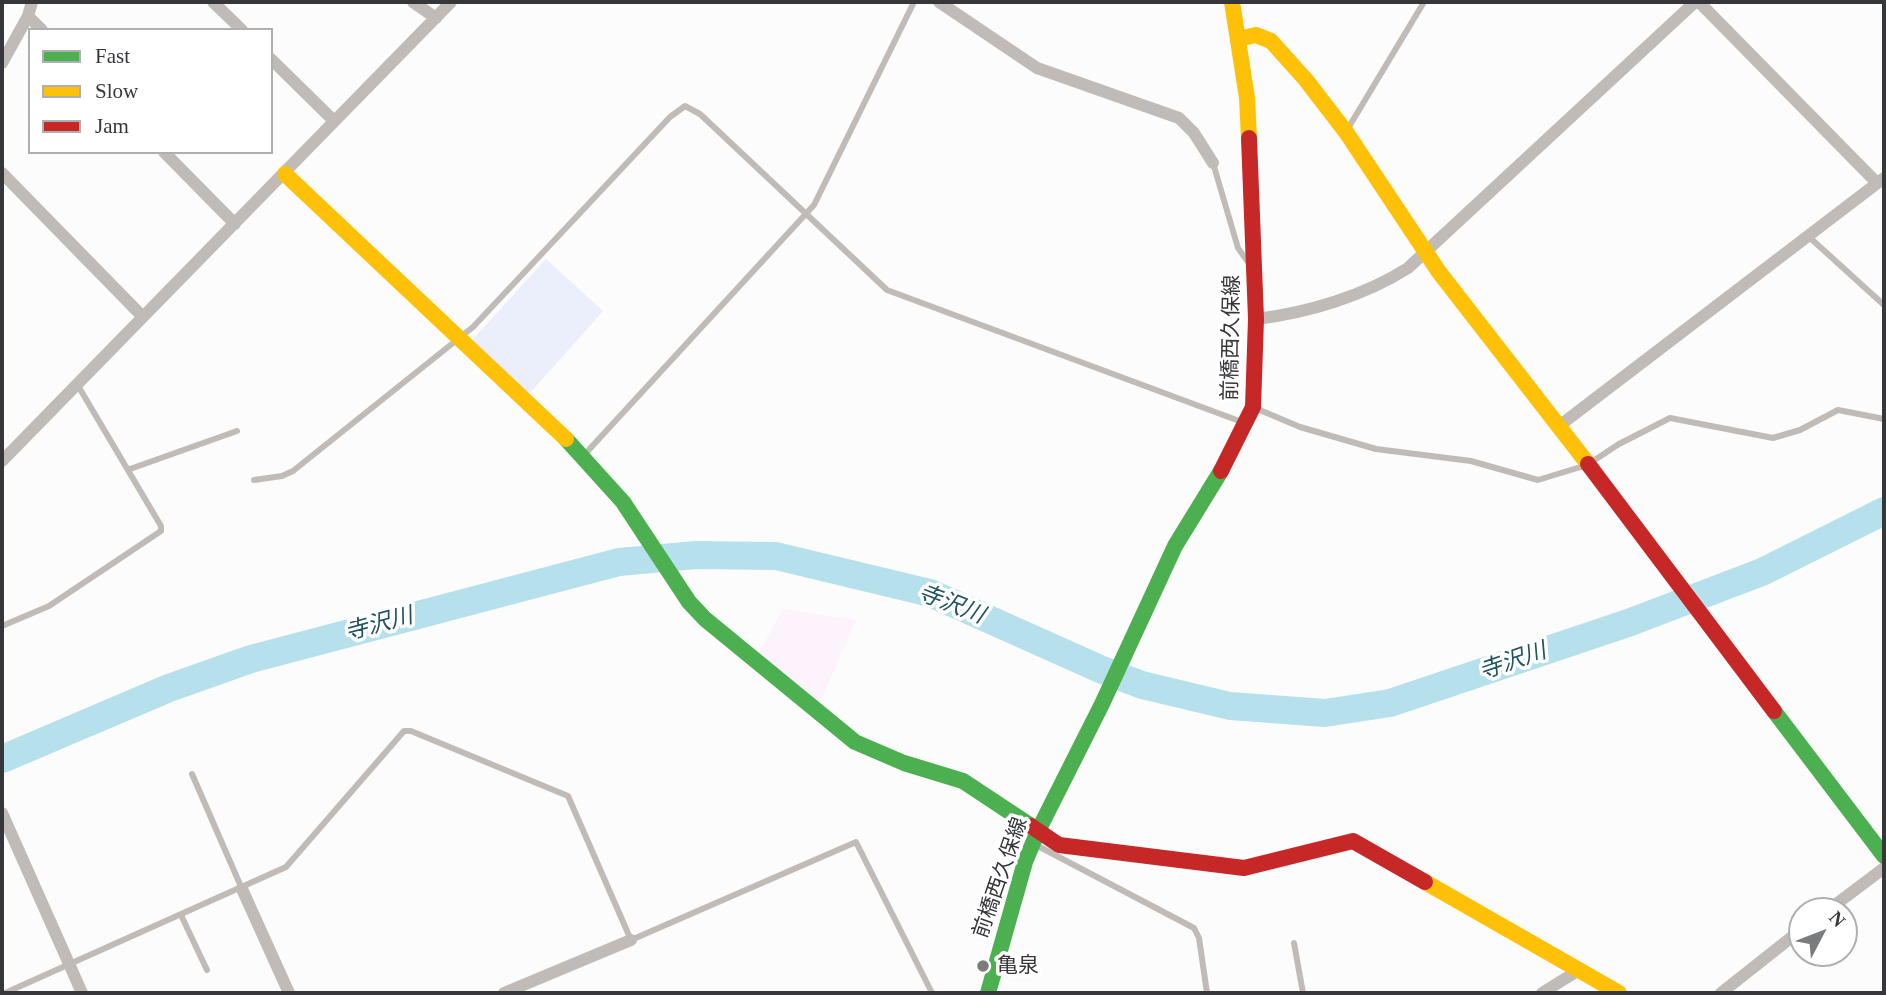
<!DOCTYPE html>
<meta charset="utf-8">
<style>
body{margin:0}
#map{position:relative;width:1886px;height:995px;overflow:hidden;background:#fcfcfc;font-family:"Times New Roman",serif}
canvas{display:block}
.frame{position:absolute;inset:0;border:4px solid #36373a;pointer-events:none}
.legend{position:absolute;left:28px;top:28px;width:245px;height:126px;box-sizing:border-box;background:#fff;border:2px solid #afafb0;margin:0;padding:9px 12px;list-style:none;font-size:21px;color:#36373a}
.legend li{display:flex;align-items:center;gap:14px;height:35px}
.legend b{width:35px;border:2px solid #afafb0}
.north{position:absolute;left:1788px;top:897px;width:70px;height:70px;box-sizing:border-box;background:#fff;border:2px solid #afafb0;border-radius:50%;rotate:48deg;font-size:19px;font-weight:700;line-height:28px;text-align:center;color:#36373a}
.north::after{content:'';display:block;margin:auto;width:24px;height:32px;background:#7b7c7e;clip-path:polygon(50% 0,100% 100%,50% 72%,0 100%)}
</style>
<div id="map">
<canvas width="1886" height="995"></canvas>
<div class="frame"></div>
<ul class="legend">
<li><b style="height:9px;background:#4caf50"></b>Fast</li>
<li><b style="height:9px;background:#ffc107"></b>Slow</li>
<li><b style="height:9px;background:#c62828"></b>Jam</li>
</ul>
<div class="north">N</div>
</div>
<script>
const ctx = document.querySelector('canvas').getContext('2d');
ctx.lineJoin = 'round';
function paint(path, color) {
  ctx.fillStyle = color;
  ctx.fill(path, 'evenodd');
}
function strokePath(path, color, width, dash) {
  ctx.strokeStyle = color;
  ctx.lineWidth = width;
  ctx.lineCap = dash ? 'butt' : 'round';
  ctx.setLineDash(dash || []);
  ctx.stroke(path);
}
function write(font, color, halo, rows, align = 'center') {
  ctx.font = font + ' "Times New Roman","Noto Sans JP",serif';
  ctx.lineWidth = 7;
  ctx.setLineDash([]);
  ctx.textBaseline = 'middle';
  ctx.strokeStyle = halo;
  ctx.fillStyle = color;
  for (const [text, x, y, turn = 0] of rows) {
    ctx.save();
    ctx.translate(x, y);
    ctx.rotate((+turn || 0) * Math.PI / 180);
    ctx.textAlign = isNaN(turn) ? turn : align;
    if (halo) ctx.strokeText(text, 0, 0);
    ctx.fillText(text, 0, 0);
    ctx.restore();
  }
}
paint(new Path2D(`
 M783,609L856,620L819,705L758,654Z`), '#fcf3fd');
paint(new Path2D(`
 M546,259L603,311L529,394L473,344V339Z`), '#ebeefb');
strokePath(new Path2D(`
 M2,759L169,688L251,659L619,562L696,555L776,556L930,593L1100,669L1142,685L1230,706L1325,713L1390,703L1628,623L1762,572L1884,511`), '#b6e1ec', 28);
strokePath(new Path2D(`
 M1347,130L1424,2
 M1213,163L1238,248L1248,262
 M1808,236L1884,305
 M1255,408L1300,427L1376,449L1471,461L1538,480L1587,465L1619,444L1670,418L1773,438L1800,430L1838,410L1884,419
 M585,454L814,205L914,2
 M130,469L237,431
 M254,480L282,476L293,471L473,327L670,117L685,106L700,114L887,290L1242,422
 M2,626L49,606L161,531V526L77,384
 M192,774L242,889
 M1034,844L1194,928L1199,938L1207,993
 M181,915L207,970
 M1294,943L1303,993
 M5,993L286,867L404,731H411L568,796L631,940L856,842L932,993`), '#c1bbb7', 6);
strokePath(new Path2D(`
 M213,2L242,30
 M413,2L436,18
 M939,2L1037,68L1179,118L1194,133L1213,163
 M1699,2L1877,183
 M28,16L42,30
 M271,59L334,121
 M2,63L28,16L32,2
 M164,152L235,224
 M2,173L142,316
 M1256,319C1307,313 1364,296 1408,268L1695,2
 M1559,426L1884,178
 M2,461L451,2
 M2,813L82,993
 M242,889L289,993
 M1827,911L1884,868
 M504,993L631,940
 M1542,993L1579,970
 M1721,993L1802,929`), '#c1bbb7', 12);
strokePath(new Path2D(`
 M566,439L623,502L689,602L705,619L855,742L904,763L963,781L1031,826
 M1774,711L1884,856
 M988,993L1025,862L1038,831L1102,704L1175,546L1221,471`), '#4caf50', 16);
strokePath(new Path2D(`
 M1232,2L1247,98L1249,138
 M1238,39L1256,35L1271,41L1306,80L1346,132L1439,272L1588,464
 M285,174L566,439
 M1425,882L1619,993`), '#ffc107', 16);
strokePath(new Path2D(`
 M1588,464L1774,711
 M1221,471L1253,407L1256,319L1249,138
 M1031,826L1059,845L1244,868L1353,841L1425,882`), '#c62828', 16);
for (const [x, y, r, color] of [
 [983,966,7,"#7b7c7e"]
]) {
  const dot = new Path2D();
  dot.arc(x, y, r, 0, 2 * Math.PI);
  ctx.fillStyle = color;
  ctx.fill(dot);
  strokePath(dot, '#fff', 2.5);
}
write('21px', '#36373a', '#fff', [
 ["前橋西久保線",1232,338,-89],
 ["前橋西久保線",1001,878,-71]
]);
write('21px', '#36373a', '#fff', [
 ["亀泉",997,966]
], 'left');
write('italic 23px', '#225561', '#fff', [
 ["寺沢川",951,605,21],
 ["寺沢川",379,625,-15],
 ["寺沢川",1513,662,-19]
]);
</script>
